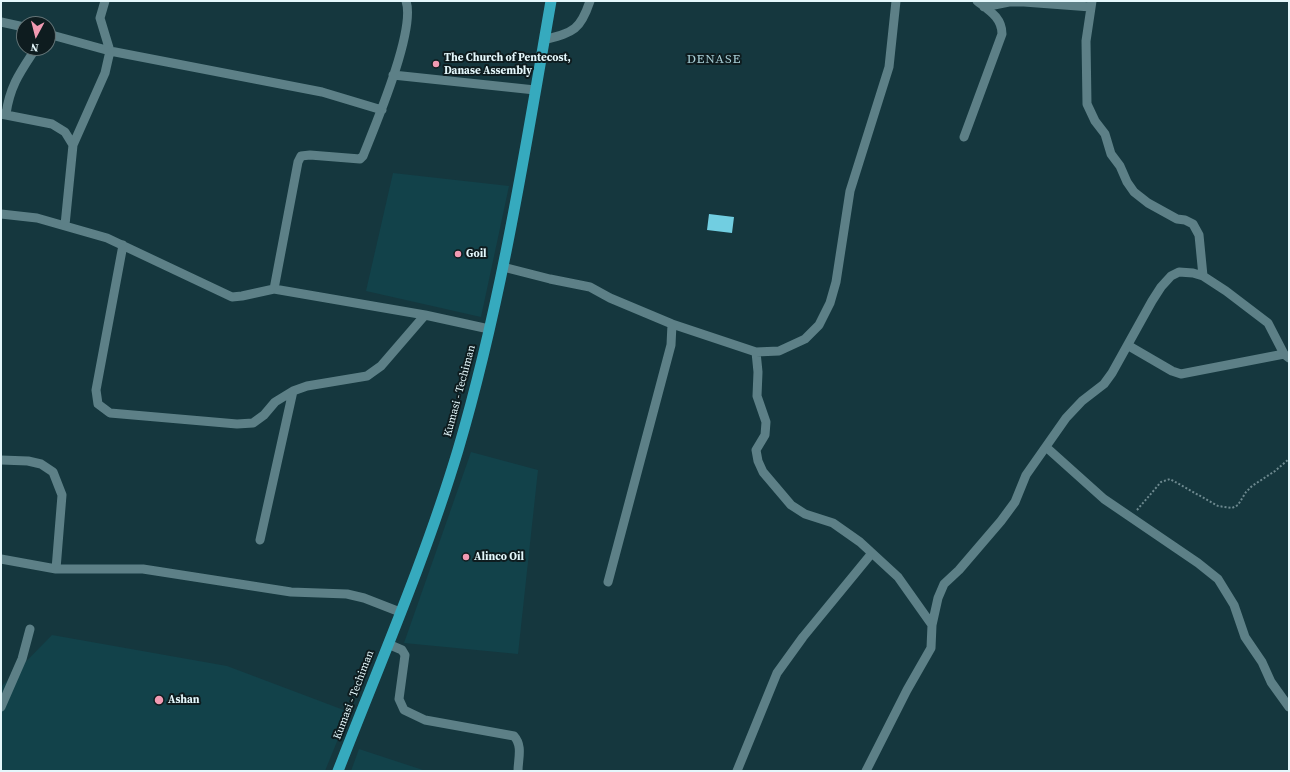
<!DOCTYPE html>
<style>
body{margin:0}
#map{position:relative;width:1290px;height:772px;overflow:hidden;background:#15373e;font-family:"Source Serif 4",serif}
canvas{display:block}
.frame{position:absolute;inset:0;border:2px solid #e4f7fb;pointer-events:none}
.north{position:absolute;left:16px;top:16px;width:40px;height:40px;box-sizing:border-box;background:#0e1c1f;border:1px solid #647477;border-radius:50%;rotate:187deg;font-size:11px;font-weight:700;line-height:16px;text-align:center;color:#e4f7fb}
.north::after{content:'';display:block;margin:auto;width:14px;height:18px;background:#f19ab2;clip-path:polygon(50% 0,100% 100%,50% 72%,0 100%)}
</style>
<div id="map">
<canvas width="1290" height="772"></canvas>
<div class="frame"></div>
<div class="north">N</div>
</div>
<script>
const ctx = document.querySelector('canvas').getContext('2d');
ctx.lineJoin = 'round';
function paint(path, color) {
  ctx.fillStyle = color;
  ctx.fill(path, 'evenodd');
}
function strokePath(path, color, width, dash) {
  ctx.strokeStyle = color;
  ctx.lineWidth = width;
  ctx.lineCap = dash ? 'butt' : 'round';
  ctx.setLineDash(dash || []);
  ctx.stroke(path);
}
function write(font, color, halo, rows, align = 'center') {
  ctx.font = font + ' "Source Serif 4",serif';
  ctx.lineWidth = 4;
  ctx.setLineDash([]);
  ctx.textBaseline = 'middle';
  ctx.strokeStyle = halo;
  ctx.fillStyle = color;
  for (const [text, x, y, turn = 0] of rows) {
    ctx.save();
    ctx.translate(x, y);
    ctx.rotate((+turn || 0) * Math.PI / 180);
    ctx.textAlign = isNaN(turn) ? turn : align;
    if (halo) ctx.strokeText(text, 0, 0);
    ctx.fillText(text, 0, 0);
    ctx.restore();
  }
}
paint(new Path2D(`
 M393,173L509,186L481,317L366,291Z
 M471,452L538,470L518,654L404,643Z
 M52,635L227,666L349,712L325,771H1V687Z
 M359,749L426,771H351Z`), '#12424a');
paint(new Path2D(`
 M709,214L734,217L732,233L707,230Z`), '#71cee1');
strokePath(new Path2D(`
 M1137,510L1161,482L1170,479L1218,506L1232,508L1238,505L1246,492L1252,486L1275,471L1289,459`), '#6d898f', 2, [2, 2]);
strokePath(new Path2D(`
 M1092,1L1086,41L1087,104L1095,121L1105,134L1111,154L1120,166L1127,182L1134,192L1148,203L1177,219L1185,220L1193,224L1199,235L1203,276
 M984,7L1009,2H1024L1091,7
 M1,22L24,27
 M48,34L110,51L322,92L382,110
 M544,40C573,32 580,31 590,1
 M393,75L535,90
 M1,114L52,124L65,132L73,145
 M6,114C10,85 21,71 36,48
 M964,137L1002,34C1002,18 990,11 977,1
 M1,214L37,218L107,238L232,297L242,296L274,289L425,315L489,329
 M65,225L73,145L105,73L110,51L100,18L105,1
 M123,245L96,390L98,404L110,413L237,424L253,423L264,415L275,402L293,391L307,386L367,376L381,366L425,315
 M503,267L550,279L590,287L610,298L672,324L756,352L779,351L805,339L819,325L830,303L836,282L850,191L889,67L896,1
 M274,289L298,162L301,156L310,155L360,159L363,156C375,126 416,30 406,1
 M1129,346L1172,371L1181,374L1284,354
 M756,352L758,372L757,396L766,422L765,435L756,450L758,461L763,472L791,505L805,514L833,523L860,542L898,577L932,625
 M1046,447L1104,499L1198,563L1218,579L1234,605L1245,637L1262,662L1271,682L1289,707
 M1,460L28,461L41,464L53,472L62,495L56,569
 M260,540L293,391
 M1,559L56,569H143L291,592L347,594L364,598L400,612
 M608,582L671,345L672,324
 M388,644L402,650L405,655L399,699L404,710L425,720L514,736C523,746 518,759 518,771
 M1,707L22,659L30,629
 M737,771L777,673L803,637L872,553
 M866,771L907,690L931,648L932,625L938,598L944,584L959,570L1001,521L1015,502L1026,475L1066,418L1082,401L1104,384L1112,373L1152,301L1161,287L1171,276L1179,272L1193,273L1203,276L1226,291L1268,323L1284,354L1289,358`), '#5d8087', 9);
strokePath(new Path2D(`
 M338,771C379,665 425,560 458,450C501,304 525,151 551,1`), '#36aabe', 11);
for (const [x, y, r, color] of [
 [436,64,4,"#f19ab2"],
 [458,254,4,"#f19ab2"],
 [466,557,4,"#f19ab2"],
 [159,700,5,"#f19ab2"]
]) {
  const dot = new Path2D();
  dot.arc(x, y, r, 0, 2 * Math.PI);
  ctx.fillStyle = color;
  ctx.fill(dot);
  strokePath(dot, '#0e1c1f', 1.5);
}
write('bold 11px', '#e4f7fb', '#0e1c1f', [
 ["The Church of Pentecost,",444,58],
 ["Danase Assembly",444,71],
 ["Goil",466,254],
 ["Alinco Oil",474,557],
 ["Ashan",168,700]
], 'left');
write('11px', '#e4f7fb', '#0e1c1f', [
 ["Kumasi - Techiman",460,391,-75],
 ["Kumasi - Techiman",354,695,-69]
]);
ctx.letterSpacing = '1px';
write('13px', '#a9cfd7', '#0e1c1f', [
 ["DENASE",714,60]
]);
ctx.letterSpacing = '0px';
</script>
